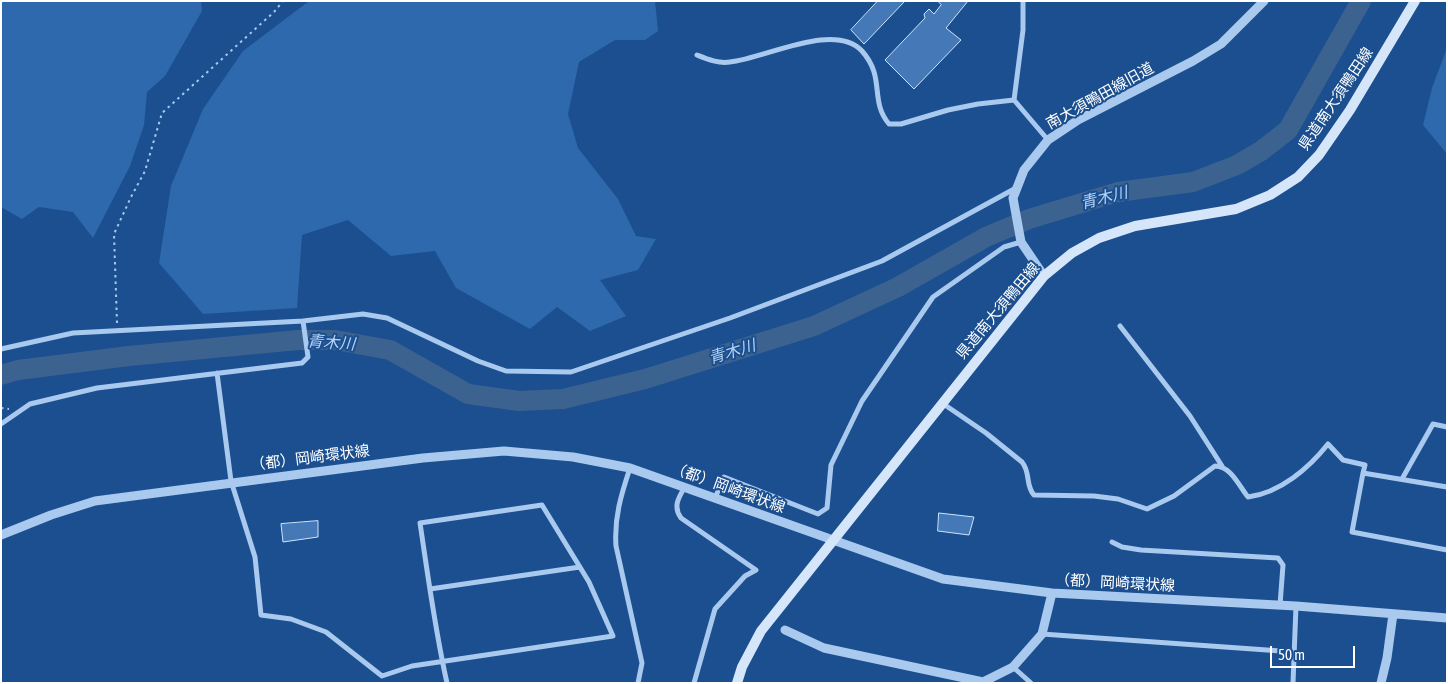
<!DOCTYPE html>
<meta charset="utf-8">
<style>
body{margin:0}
#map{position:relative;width:1448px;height:684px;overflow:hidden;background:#1b4f8f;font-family:"Asap Condensed",sans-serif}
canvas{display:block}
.frame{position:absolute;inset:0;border:2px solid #fff;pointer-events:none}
.scale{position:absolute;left:1270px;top:646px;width:85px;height:22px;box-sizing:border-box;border:2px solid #fff;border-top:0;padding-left:6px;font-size:15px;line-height:18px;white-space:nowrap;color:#fff;-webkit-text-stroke:4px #1b4f8f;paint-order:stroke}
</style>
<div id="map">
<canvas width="1448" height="684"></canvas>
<div class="frame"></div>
<div class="scale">50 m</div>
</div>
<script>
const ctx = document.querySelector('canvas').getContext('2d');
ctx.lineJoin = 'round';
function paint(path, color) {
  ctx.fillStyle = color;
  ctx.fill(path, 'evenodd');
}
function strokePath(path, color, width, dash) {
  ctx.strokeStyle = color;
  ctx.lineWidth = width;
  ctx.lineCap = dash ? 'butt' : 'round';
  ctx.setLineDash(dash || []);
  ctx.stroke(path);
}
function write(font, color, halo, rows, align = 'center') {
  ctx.font = font + ' "Asap Condensed","Noto Sans JP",sans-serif';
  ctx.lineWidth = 4;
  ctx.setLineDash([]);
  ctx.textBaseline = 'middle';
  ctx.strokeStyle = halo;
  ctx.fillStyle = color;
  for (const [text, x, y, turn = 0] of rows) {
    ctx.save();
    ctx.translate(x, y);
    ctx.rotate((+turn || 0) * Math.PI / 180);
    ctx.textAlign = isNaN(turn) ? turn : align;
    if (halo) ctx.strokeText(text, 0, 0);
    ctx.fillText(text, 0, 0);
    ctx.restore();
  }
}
paint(new Path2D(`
 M1,1H201L202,11L165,76L147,92L144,125L130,166L93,238L73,212L39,207L22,219L1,207Z
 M309,1H655L658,31L645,40H615L579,62L568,114L578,148L618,199L636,236L656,239L638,270L600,280L626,316L590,331L557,307L530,329L456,288L435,251L391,256L348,220L302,235L297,308L203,314L159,263L171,186L203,109L243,51Z
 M1447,48V154L1423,125L1432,88Z`), '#2e69ad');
strokePath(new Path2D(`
 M1,375L18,370L129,356L298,340H335L390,350L468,394L519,401L563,399L645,379L814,326L898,287L986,237L1029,219L1118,192L1193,182L1237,165L1261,151L1288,130L1361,1`), '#3c6290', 20);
const building = new Path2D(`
 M878,1H905L864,44L851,30Z
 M938,1H968L946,28L961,40L914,89L885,60L925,18L924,14L929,9L934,14L941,5Z
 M939,513L974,517L969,535L938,531Z
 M318,521V537L283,542L281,524Z`);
paint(building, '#4478b7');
strokePath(building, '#cfe3fa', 1);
strokePath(new Path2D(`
 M117,323L114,234L131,197L145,171L162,113L274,12L283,1
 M1,408L9,409`), '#a9c9ee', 2, [2.5, 4]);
strokePath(new Path2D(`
 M1023,1V30L1014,100L1048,140
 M697,55C707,59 719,64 730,62C764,59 834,21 862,51C886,78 869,100 889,124H901L948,110L978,104L1014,100
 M1120,326L1190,416L1222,466
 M1,349L73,333L303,321L363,314L387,318L478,361L506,371L571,372L730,318L882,261L1016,188
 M217,373L231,481L255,557L261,615L291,619L326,632L382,676L412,666L613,636L589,582L542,505L420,523C428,576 435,630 447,683
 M942,403L986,433L1022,462C1031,473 1025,485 1034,495L1094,496L1118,499L1147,509L1174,496L1215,466C1231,466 1239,486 1248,497C1280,493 1309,468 1328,444L1343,460L1365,465L1363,473
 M1,424L30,404L97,388L302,363L308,357L303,321
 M630,468C621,495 614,518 616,546L642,663L638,683
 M1402,479L1433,424L1447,427
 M685,487C678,498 673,507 681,518L756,570L745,576L715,609L694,683
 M1447,487L1363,473L1352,532L1447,550
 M715,498L724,477L818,514L827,508L831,465L862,401L933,297L1004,247L1021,242
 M1112,542L1122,547L1141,550L1278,558L1283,565L1280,605
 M430,589L580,567
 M1042,634L1295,652
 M1013,667L1031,683
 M1293,683L1296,606`), '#a9c9ee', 5);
strokePath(new Path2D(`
 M1044,276L1021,242L1013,198L1024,170L1048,140L1078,120L1193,61L1221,44L1264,1
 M1,535L51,515L95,501L423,458L504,451L573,457L630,468L943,579L1052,593L1296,606L1447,618
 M785,630L824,648L983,682L1013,667L1042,634L1052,593
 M1381,683L1387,658L1393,614`), '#a9c9ee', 9);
strokePath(new Path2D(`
 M737,683L742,667L761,631L1044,276L1072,253L1099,238L1135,226L1236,209L1270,195L1298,177L1319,155L1350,110L1415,1`), '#d6e6fa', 10);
write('15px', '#fff', '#1b4f8f', [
 ["南大須鴨田線旧道",1100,96,-29],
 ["県道南大須鴨田線",1336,99,-56],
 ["県道南大須鴨田線",998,311,-50],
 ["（都）岡崎環状線",310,458,-7],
 ["（都）岡崎環状線",728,488,20],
 ["（都）岡崎環状線",1115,583,3]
]);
write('italic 16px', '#b5d3f5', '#1b4f8f', [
 ["青木川",1104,198,-14],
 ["青木川",331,343,4],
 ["青木川",732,352,-17]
]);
</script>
